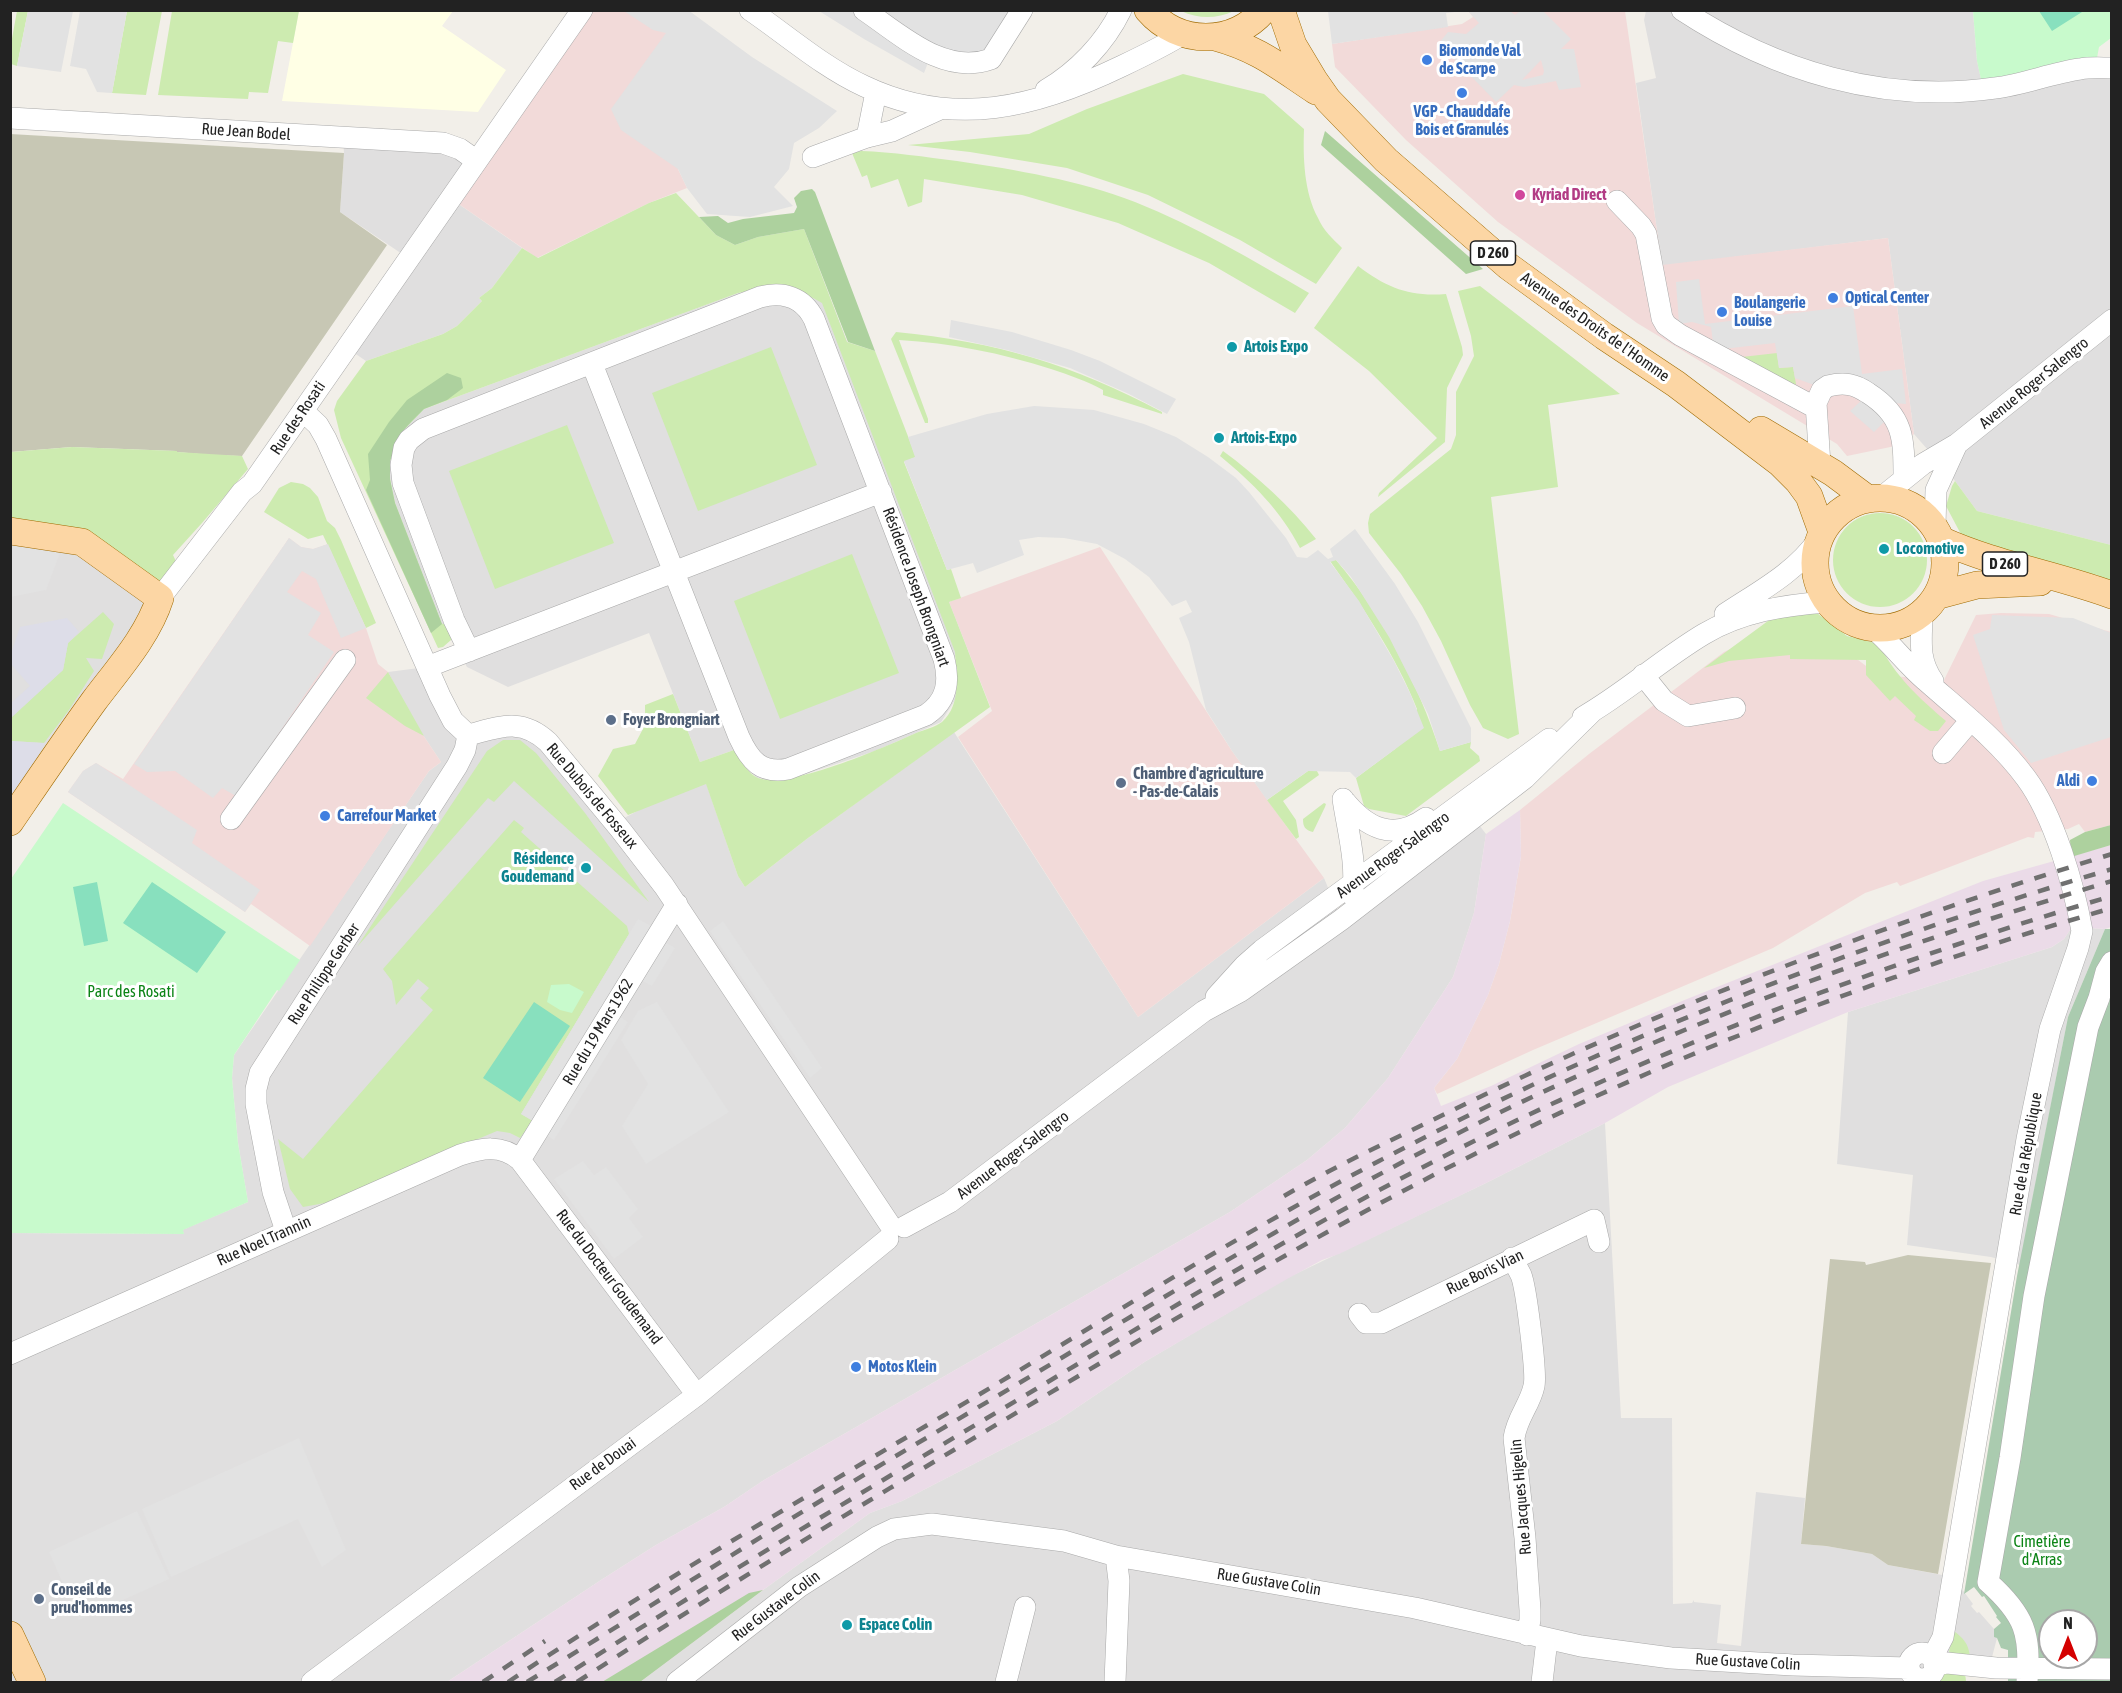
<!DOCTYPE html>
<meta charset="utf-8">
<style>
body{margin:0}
#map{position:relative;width:2122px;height:1693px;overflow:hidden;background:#f2efe9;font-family:"Asap Condensed",sans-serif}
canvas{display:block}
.frame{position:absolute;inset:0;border:12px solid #222;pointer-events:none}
.north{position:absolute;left:2038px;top:1609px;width:60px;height:60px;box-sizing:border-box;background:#fff;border:2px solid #a7a7a7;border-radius:50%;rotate:0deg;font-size:16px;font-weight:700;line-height:24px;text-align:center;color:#222}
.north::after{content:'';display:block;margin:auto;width:21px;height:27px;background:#d40000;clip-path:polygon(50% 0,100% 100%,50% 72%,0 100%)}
</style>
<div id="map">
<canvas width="2122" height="1693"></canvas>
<div class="frame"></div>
<div class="north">N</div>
</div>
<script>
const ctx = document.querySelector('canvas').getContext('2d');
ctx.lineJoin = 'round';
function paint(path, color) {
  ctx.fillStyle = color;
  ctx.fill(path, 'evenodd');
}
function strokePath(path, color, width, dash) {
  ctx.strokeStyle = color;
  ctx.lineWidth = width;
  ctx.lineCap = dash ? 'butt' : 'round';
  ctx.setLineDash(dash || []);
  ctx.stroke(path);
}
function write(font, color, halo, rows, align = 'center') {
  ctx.font = font + ' "Asap Condensed",sans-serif';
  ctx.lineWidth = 6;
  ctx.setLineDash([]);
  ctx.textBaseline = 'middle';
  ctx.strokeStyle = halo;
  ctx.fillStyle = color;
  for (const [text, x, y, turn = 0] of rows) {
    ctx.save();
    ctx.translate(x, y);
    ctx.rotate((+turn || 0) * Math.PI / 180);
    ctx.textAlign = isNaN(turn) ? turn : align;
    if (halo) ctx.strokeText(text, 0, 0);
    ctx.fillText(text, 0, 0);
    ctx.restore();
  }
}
paint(new Path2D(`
 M1646,11H1973L1977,61L1982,83L2111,58V545L1977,511L1955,481L1914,434L1888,238L1662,266L1636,83L1656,78L1644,20Z
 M343,138L425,142L477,161L450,198L522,248L492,288L479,298L482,301L457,326L443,334L366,361L347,348L408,258L340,212L344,153Z
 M823,280L968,651L955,652L957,697L941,722L875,751L797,777L771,780L757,778L748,769L734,750L700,762L649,633L508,687L467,667L442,624L395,503L390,479V461L401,433L412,421L424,409L738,293Z
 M11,531L71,540L160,598L11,822Z
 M427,667L462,731L525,727L615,823L643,808L706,783L738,876L745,887L808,838L954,732L1138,1017L1324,878L1341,919L1473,817L1486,834L1474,913L1453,977L1388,1078L1345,1128L1307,1160L1230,1212L764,1480L724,1507L656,1545L601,1580L447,1682H11V1233L184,1234L182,1230L248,1202L238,1143L232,1078L234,1055L429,771L441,762L413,720L388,672Z
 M2072,927L2105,929L2068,1017L2020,1265L1991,1257L1907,1245L1913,1175L1837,1164L1848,1012L2052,947L2064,939Z
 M1605,1123L1621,1418H1672L1673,1604L1692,1603L1694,1600V1602L1721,1605L1717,1643L1741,1646L1756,1492L1805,1498L1801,1544L1826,1546L1872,1554L1888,1565L1953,1577L1973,1604L1971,1606L1977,1613L1979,1612L1994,1629L1997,1638L1991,1661L1921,1668L1917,1682H640L763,1590L870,1513L902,1501L1057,1421L1146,1361L1287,1278L1486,1183Z`), '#e0dfdf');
paint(new Path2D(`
 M582,11H688L678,169L687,188L649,203L537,258L450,198Z
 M1468,11H1625L1662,265L1888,238L1914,434L1900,445L1847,456L1837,444L1637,323L1498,222L1406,140L1335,67L1332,44L1462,24L1473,17Z
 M289,538L301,547L313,549L328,544L366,628L378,664L388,672L413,720L441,762L429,771L310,946L251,904L245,912L68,792L83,771L96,763L123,779Z
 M1100,547L1232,751L1324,878L1138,1017L958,737L992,711L949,602Z
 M2001,613L2049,614L2111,632V825L2085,832L2079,824L2068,829L2035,832L2034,838L2028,837L1900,886L1897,882L1865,893L1773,948L1533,1050L1437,1094L1434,1088L1457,1059L1488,995L1499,964L1510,921L1521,856L1520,810L1589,754L1724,652L1775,628L1833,641L1878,675L1944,680L1976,615Z`), '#f2dad9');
paint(new Path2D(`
 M1520,810L1521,856L1510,921L1499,964L1488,995L1457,1059L1434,1088L1441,1106L1491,1086L1579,1044L1687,999L1983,881L2111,845V927L2105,929L2072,927L2064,939L2052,947L1848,1012L1668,1087L1605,1123L1486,1183L1339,1254L1322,1260L1287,1279L1146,1361L1057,1421L902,1501L870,1513L763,1590L640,1682H447L601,1580L656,1545L724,1507L764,1480L1230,1212L1307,1160L1345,1128L1388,1078L1453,977L1474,913L1486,834Z`), '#ebdbe8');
paint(new Path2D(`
 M299,11H453L442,26L506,70L478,112L282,101Z`), '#ffffe5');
paint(new Path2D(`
 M10,134L344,153L340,212L387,245L242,456L211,455L177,452L176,451L72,447L11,452Z
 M1908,1255L1991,1263L1938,1574L1888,1565L1872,1554L1826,1546L1801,1544L1830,1259L1865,1262L1866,1265Z`), '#c7c7b4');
paint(new Path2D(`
 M17,11H28L17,66L11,64V44Z
 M127,11H162L146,95L112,93Z
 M172,11V10L299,11L293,43L278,41L268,93L249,92L248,99L158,95Z
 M1181,11H1234C1216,19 1199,19 1181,11Z
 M1183,74L1264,94L1304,129C1303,158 1304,192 1318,218C1323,230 1333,239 1342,248L1316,284L1240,240L1148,195L1067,168L970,152L908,145L1029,134L1087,109Z
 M861,151C893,152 925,157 957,161C1017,170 1078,180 1135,202C1196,226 1252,260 1309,293L1295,313L1209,263L1118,223L1022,195L924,179L922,202L908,207L898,179L871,188L867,175L862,177L852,153Z
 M676,193L716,235L735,245L758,237L804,229L847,342L875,351L916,457L904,462L947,570L951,569L961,598L949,602L990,707L808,838L745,887L738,876L706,784L628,815L598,776L613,749L635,744L645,725V705L673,694L700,762L734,750C740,759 748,774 758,778C790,789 885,747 916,733C924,730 935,727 942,722C962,704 956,676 955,652L822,303C791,284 772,286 738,293L424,409L401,433L390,461V479L395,503L442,624L446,623L453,633L451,640L443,647L438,648L341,438L334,410L337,401L366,361L443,334L457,326L482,301L479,298L492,288L522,248L538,258L649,203Z
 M1358,266C1387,288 1410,297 1446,294L1462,347L1463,355L1447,388L1445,442L1378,497L1379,493L1437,438L1369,371L1314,328Z
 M1480,286L1620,394L1548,405L1558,487L1491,497L1519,734L1508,739L1483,728L1470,705L1441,641L1422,606L1401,574L1369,533L1368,523L1370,514L1451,449L1456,435V392L1474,356L1471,336L1458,291Z
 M896,332C997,342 1072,364 1162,412V414L1103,395V390C1087,381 1069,375 1051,369C1001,353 951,343 899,340L928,419V423H925L891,339Z
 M771,347L817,465L698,511L652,393Z
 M1777,353L1779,368L1793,367L1796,384L1792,388L1733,358Z
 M567,425L614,543L495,589L449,471Z
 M72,447L177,451V452L242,456L248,469L202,523L173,555L180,570L160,588L11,528V452Z
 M1223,451C1257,476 1290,506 1316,539L1300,548C1281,511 1252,482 1220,456Z
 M1955,481L1977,511L2111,545V582L2097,575L2012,558L1964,540L1946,506L1952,486Z
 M291,482L303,484L310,488L318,497L327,521L335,528L341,540L376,623L366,628L323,535L308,539L264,512L279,488Z
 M1833 560a47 47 0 1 1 94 0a47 47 0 1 1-94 0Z
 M852,554L899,673L780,719L734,601Z
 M1336,560C1383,615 1418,683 1440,751L1471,742L1470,748L1479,756L1480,761L1406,816L1369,809L1364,806L1356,778L1395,749L1417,709C1396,656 1363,607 1330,561Z
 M1813,610L1847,636L1879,644C1895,676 1919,698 1946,721L1938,731H1930L1914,720L1916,716L1895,696L1890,701L1866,675V660L1790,659V655L1729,661L1704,668L1772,618Z
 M103,612L114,624L102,659L86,658L94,671L69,710L44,743L11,741L10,718L63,670L68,643Z
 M388,672L424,736L405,726L366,698Z
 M503,740H520L536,753L585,813L649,902L514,781L494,802L488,798L357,947L487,751Z
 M1308,771H1317L1319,775L1283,801L1296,820L1299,837L1296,839L1267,800Z
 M1324,803L1326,804L1325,807L1313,832C1305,830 1303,827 1303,819Z
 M514,820L524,828L521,832L627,926L629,934L521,1114L533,1121L520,1138L510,1133L497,1131L325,1203L303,1207L290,1189L278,1139L303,1159L433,1010L420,998L429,988L418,979L396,1005L392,981L383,969Z
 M1954,1631C1964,1639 1968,1643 1970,1656H1948Z
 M1965,1673L1966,1681L1962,1682H1936L1945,1674Z`), '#cdebb0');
paint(new Path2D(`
 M1325,131L1483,269L1466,274L1321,145Z
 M812,189L815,192L875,351L848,342L804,229L758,237L735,245L716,235L699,217L718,216L728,223L743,219L794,213L797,207L794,198L801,191Z
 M447,373L461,378L463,388L447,400L424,409L412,421L401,433L390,461V479L395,503L442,624L431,633L366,490L370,480L368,454L389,422L407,400Z
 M2111,825V845L2071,857L2070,840L2085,832Z
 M763,1590L640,1682H602L749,1593Z`), '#add19e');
paint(new Path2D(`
 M2105,929H2111V1682H2008V1650L2001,1648L1997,1638L1994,1637V1629L2001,1623L1996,1617L1997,1616L1984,1596L1982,1597L1974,1587L1964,1594L2017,1276L2068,1017ZM2050,1621H2086V1657H2050Z`), '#aacbaf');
paint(new Path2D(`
 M1973,11H2111V38L2099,47L2097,58L1982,84L1977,61Z
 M63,803L300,960L279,991L277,990L234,1055L232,1078L238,1143L248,1202L183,1230L184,1234L11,1233V879Z
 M569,984L584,992L572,1013L560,1010L547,1002L551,985Z`), '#c8facc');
paint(new Path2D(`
 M2081,10L2082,12L2052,31L2039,11Z
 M97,882L108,941L84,946L73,887Z
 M152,882L226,932L197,973L123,923Z
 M534,1002L570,1026L520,1102L483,1078Z`), '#88e0be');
paint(new Path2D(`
 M688,10L752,57L837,111L819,128L794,143L789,169L774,187L793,206L750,217L707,214L687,188L678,169L621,130L611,109L666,33L653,30L624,11Z
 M28,11H73L61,72L17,66Z
 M80,11H127L112,93L97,92L86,69L70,66Z
 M819,11H1022L991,59L929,60L924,73L864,39Z
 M1463,11L1446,13L1448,27L1332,44L1328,11Z
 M1468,11H1510L1515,15L1520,11H1543L1571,39L1561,49H1574L1581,87L1559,90L1556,81L1524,87L1514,85L1496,102L1439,43L1448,32L1466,34L1479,23ZM1541,60L1544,71L1543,75L1522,80Z
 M1699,279L1705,324L1853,306L1862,374L1902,369L1906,404L1893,403L1886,420L1874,432L1850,411L1862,400L1845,390L1814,385L1795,378L1793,367L1779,368L1775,343L1714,350L1711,327L1692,322L1679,324L1676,282Z
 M951,320L1012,332L1071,350L1100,361L1176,399L1167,414L1129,394L1070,368L1007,350L949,337Z
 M1034,406L1094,410L1144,424L1176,437L1208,457L1236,478L1249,492L1286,538L1297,557L1307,558L1318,550L1328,559L1333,557L1330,549L1355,529L1395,584L1418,622L1471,728V742L1440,751L1428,714L1389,637L1351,577L1336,560L1330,562L1359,601L1394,661L1410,693L1424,728L1356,778L1350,772L1308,771L1267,800L1232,751L1206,710L1189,642L1179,618L1192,612L1186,600L1172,606L1149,577L1125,559L1097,544L1064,538L1038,537L1019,540L1024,555L977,573L973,563L947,570L904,461L915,457L908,437L987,414Z
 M289,538L301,547L313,549L328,544L366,628L341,638L316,579L302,571L287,592L321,613L308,635L334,652L236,796L222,788L213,798L175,771L147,772L134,764Z
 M11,544L61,550L46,590L11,597Z
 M1992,615L2073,618L2111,633V737L2031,763L2004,730L1973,635L1990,629Z
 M96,763L197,830L192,843L260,890L245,912L68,792L83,771Z
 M638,919L651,926L533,1121L521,1114Z
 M723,921L822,1068L810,1078L710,931Z
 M663,941L675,948L652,986L639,979Z
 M657,1002L729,1112L646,1164L622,1126L648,1084L621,1040L638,1011Z
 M617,1015L628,1022L554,1140L543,1133Z
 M583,1161L594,1175L606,1167L638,1209L629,1218L643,1237L614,1259L554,1179Z
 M299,1438L346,1550L322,1567L298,1519L171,1577L142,1509Z
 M137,1511L169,1579L79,1620L49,1552Z`), '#e2e2e2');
paint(new Path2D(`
 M67,618L79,632L68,643L63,670L11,718V703L30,686L11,664V654L20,627Z
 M11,741L44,743L38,756L11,797Z`), '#dddde8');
const minor = new Path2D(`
 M750,10C788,36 823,67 864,86C954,129 1037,107 1122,66C1143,56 1164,46 1183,34
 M864,10C901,35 944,76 991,59L1022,10
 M1682,10C1775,71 1883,104 1995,88C2023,85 2051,73 2080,69C2090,67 2101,68 2112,68
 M1046,90C1077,72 1105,43 1121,10
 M10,118L443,143L460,149L477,161
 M867,137L876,92
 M813,157L867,137L892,131L940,109
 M1617,201L1641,226L1646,234L1662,318L1666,325L1680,335L1816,408
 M303,411L318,425L326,439L440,696L453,721L468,735C500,727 521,717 548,742L620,829L664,886L890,1225
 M1820,465L1816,403L1822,390L1828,386C1844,382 1855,384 1868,393C1904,416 1904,439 1904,478
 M1882,497L1923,464L1957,444L2112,320
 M1935,526L1936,490L1957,444
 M160,598L242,492L252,484L582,10
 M1922,613C1922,639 1917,658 1933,681
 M1725,614C1758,592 1795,573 1818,540
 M1873,628C1892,644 1906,664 1925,680C1960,711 1998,740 2026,778C2054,816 2074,885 2082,931L2078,948L2050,1029L2027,1139L1943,1637L1932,1658
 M469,651L454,620L403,483L401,465L404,448L409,440L423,429L760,297C783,291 803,297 814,319L944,659C950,682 947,701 926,715L788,769C761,774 750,761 739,737L592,364
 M427,667L881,492
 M1643,675L1664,701L1688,716L1735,708
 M1583,717C1625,693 1662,659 1704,634C1741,612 1784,605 1827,602
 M1943,753L1971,720
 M1343,799C1366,828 1393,842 1426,818
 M1343,799C1347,827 1358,867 1352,895
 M231,819L345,660
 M1216,997L1245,965L1262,950L1549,739
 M520,1160L677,904
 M904,1227L950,1202L1204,1011L1241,991L1341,920L1407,869L1525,778L1593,711
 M286,1231L273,1192L256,1104V1089L260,1073L457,766L465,750L468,735
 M1512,1258C1515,1264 1518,1269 1521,1275C1526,1287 1537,1374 1534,1386C1530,1405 1517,1417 1514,1438L1525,1538L1530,1610V1620L1527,1635
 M1359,1314L1366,1323H1381L1594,1220L1599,1242
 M10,1354L460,1155C482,1148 501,1144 520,1160L697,1395
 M1909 1666a13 13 0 1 1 26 0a13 13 0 1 1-26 0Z
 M1934,1665L1947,1663L1996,1668L2112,1669
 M312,1682L697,1395L888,1239
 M677,1682L799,1587L877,1537L894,1529L932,1524L1064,1541L1116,1556L1415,1608L1581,1646L1671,1658L1793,1665L1909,1668
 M1006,1682L1025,1607
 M1115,1682L1119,1581L1116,1556
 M1542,1682L1547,1640
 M2027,1682C2031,1634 2025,1615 1988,1582L2010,1458L2034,1296L2072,1106L2088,1027L2099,998L2106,972L2112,962`);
const major = new Path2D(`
 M1148,10C1179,46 1233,46 1264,10
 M1281,10L1293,45L1314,80L1328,100L1386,160L1508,266L1604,336L1676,384L1780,463L1798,481L1809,496L1822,532
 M1215,37C1259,49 1278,66 1316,91
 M1761,430L1833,473L1868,499
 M1815 563a65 65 0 1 1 130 0a65 65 0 1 1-130 0Z
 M10,531L82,542L160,598C148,636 118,669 94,701C65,741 38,781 10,822
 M1941,540C1996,565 2055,574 2112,595
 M1936,596L1977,585L2040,582
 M10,1635L32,1682`);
strokePath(minor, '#a9a9a9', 22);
strokePath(major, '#a06b00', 28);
strokePath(minor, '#fff', 21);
strokePath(major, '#fcd6a4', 27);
strokePath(new Path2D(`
 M1284,1196C1337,1165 1394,1139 1449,1112C1662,1007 1885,924 2112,854
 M483,1682L545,1641
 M508,1682C661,1580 821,1488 980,1394C1112,1315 1243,1232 1379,1161C1612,1038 1859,944 2112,869
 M527,1682C629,1620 730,1555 832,1494C914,1445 996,1397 1078,1348C1220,1264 1360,1180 1509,1108C1702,1015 1906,943 2112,881
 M555,1682C713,1581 874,1485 1036,1389C1201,1290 1368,1189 1543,1108C1727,1023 1918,953 2112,896
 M577,1682C737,1579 901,1481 1065,1384C1217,1294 1369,1204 1528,1128C1715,1038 1912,966 2112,908`), '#707070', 4.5, [12, 12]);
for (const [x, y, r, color] of [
 [1427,60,6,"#3f7fe0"],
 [1462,93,6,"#3f7fe0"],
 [1520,195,6,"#d1479c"],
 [1833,298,6,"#3f7fe0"],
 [1722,312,6,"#3f7fe0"],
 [1232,347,6,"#0f9aa8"],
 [1219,438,6,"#0f9aa8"],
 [1884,549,6,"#0f9aa8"],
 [611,720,6,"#5c6f8a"],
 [2092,781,6,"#3f7fe0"],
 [1121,783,6,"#5c6f8a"],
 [325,816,6,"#3f7fe0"],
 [586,868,6,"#0f9aa8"],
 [856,1367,6,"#3f7fe0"],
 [39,1599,6,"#5c6f8a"],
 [847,1625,6,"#0f9aa8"]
]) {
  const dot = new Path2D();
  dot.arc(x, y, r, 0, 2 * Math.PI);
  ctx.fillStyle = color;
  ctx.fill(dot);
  strokePath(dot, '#fff', 2);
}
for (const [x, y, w] of [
 [1493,253,45],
 [2005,564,45]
]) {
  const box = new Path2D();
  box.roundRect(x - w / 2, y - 12, w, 24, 4.5);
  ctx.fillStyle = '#fff';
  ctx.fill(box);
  strokePath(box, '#222', 1.5);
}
write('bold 15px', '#222', null, [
 ["D 260",1493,253],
 ["D 260",2005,564]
]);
write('bold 16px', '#366cbe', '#fff', [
 ["Biomonde Val",1439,51],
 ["de Scarpe",1439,69],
 ["VGP - Chauddafe",1462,112,"center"],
 ["Bois et Granulés",1462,130,"center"],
 ["Optical Center",1845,298],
 ["Boulangerie",1734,303],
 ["Louise",1734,321],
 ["Aldi",2080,781,"right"],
 ["Carrefour Market",337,816],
 ["Motos Klein",868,1367]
], 'left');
write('16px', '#222', '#fff', [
 ["Rue Jean Bodel",246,132,4],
 ["Avenue des Droits de l'Homme",1595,327,35],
 ["Avenue Roger Salengro",2034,383,-39],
 ["Rue des Rosati",298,418,-56],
 ["Résidence Joseph Brongniart",916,587,70],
 ["Rue Dubois de Fosseux",592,796,50],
 ["Avenue Roger Salengro",1393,855,-36],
 ["Rue Philippe Gerber",324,974,-57],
 ["Rue du 19 Mars 1962",598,1032,-59],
 ["Rue de la République",2026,1154,-80],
 ["Avenue Roger Salengro",1013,1155,-37],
 ["Rue Noel Trannin",264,1241,-24],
 ["Rue Boris Vian",1485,1272,-26],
 ["Rue du Docteur Goudemand",609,1277,53],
 ["Rue de Douai",603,1464,-36],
 ["Rue Jacques Higelin",1521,1497,-95],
 ["Rue Gustave Colin",1269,1582,9],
 ["Rue Gustave Colin",776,1606,-37],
 ["Rue Gustave Colin",1748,1662,3]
]);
write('bold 16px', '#b23c85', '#fff', [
 ["Kyriad Direct",1532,195]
], 'left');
write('bold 16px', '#0d838f', '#fff', [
 ["Artois Expo",1244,347],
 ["Artois-Expo",1231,438],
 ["Locomotive",1896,549],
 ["Résidence",574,859,"right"],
 ["Goudemand",574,877,"right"],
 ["Espace Colin",859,1625]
], 'left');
write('bold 16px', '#4e5e75', '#fff', [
 ["Foyer Brongniart",623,720],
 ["Chambre d'agriculture",1133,774],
 ["- Pas-de-Calais",1133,792],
 ["Conseil de",51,1590],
 ["prud'hommes",51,1608]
], 'left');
write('16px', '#0c8416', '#fff', [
 ["Parc des Rosati",131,992],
 ["Cimetière",2042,1542],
 ["d'Arras",2042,1560]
]);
</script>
